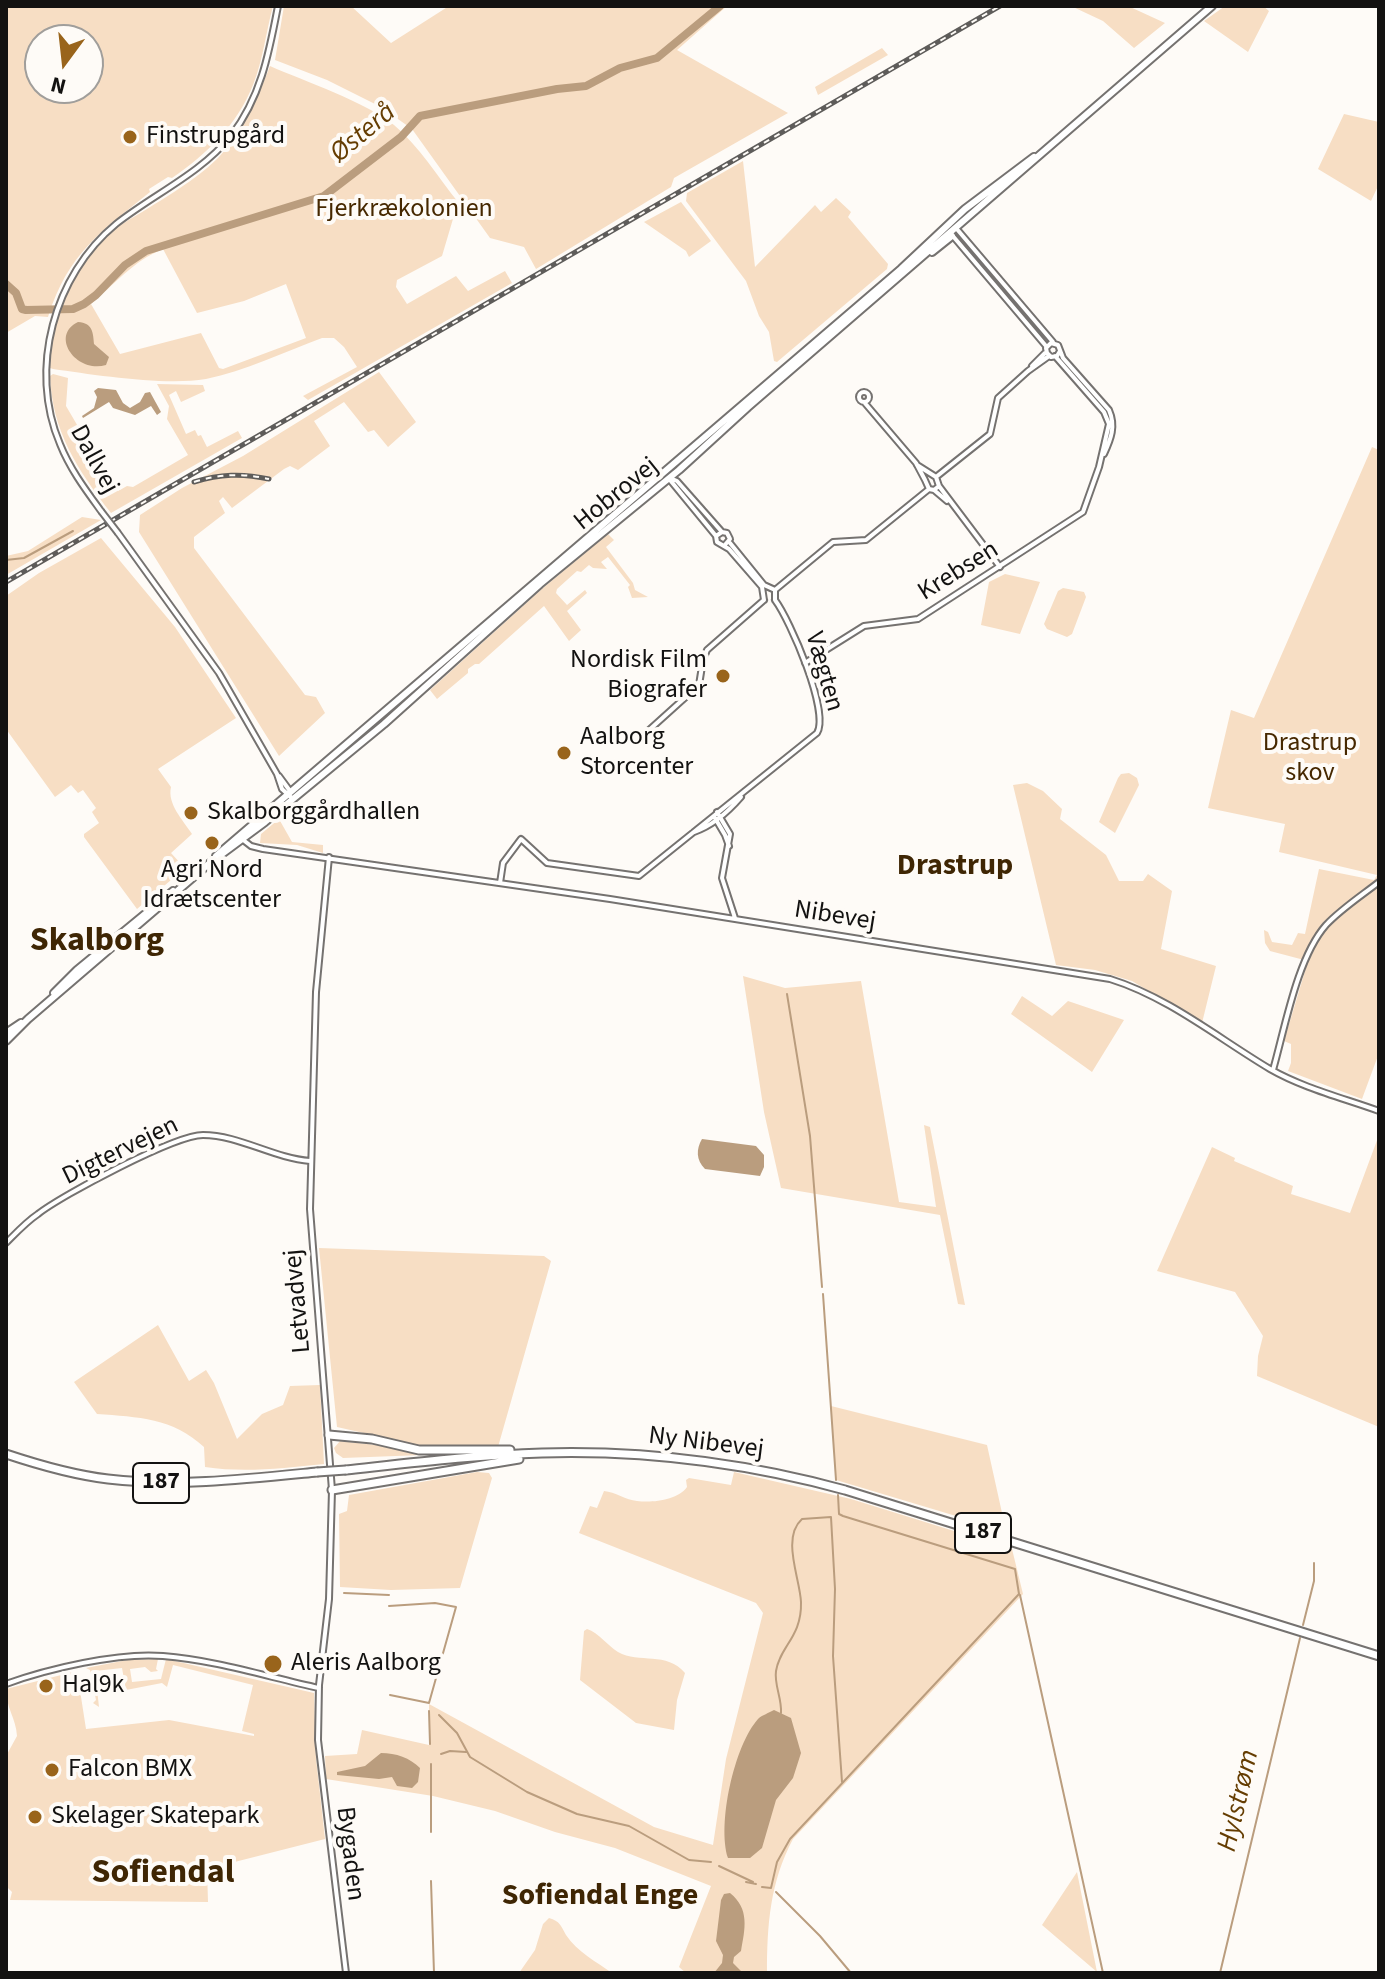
<!DOCTYPE html>
<meta charset="utf-8">
<style>
body{margin:0}
#map{position:relative;width:1385px;height:1979px;overflow:hidden;background:#fefbf7;font-family:"Source Sans 3",sans-serif}
canvas{display:block}
.frame{position:absolute;inset:0;border:8px solid #131211;pointer-events:none}
.north{position:absolute;left:24px;top:24px;width:80px;height:80px;box-sizing:border-box;background:#fefbf7;border:2px solid #a09e9b;border-radius:50%;rotate:195deg;font-size:22px;font-weight:700;line-height:32px;text-align:center;color:#131211}
.north::after{content:'';display:block;margin:auto;width:28px;height:36px;background:#99641b;clip-path:polygon(50% 0,100% 100%,50% 72%,0 100%)}
</style>
<div id="map">
<canvas width="1385" height="1979"></canvas>
<div class="frame"></div>
<div class="north">N</div>
</div>
<script>
const ctx = document.querySelector('canvas').getContext('2d');
ctx.lineJoin = 'round';
function paint(path, color) {
  ctx.fillStyle = color;
  ctx.fill(path, 'evenodd');
}
function strokePath(path, color, width, dash) {
  ctx.strokeStyle = color;
  ctx.lineWidth = width;
  ctx.lineCap = dash ? 'butt' : 'round';
  ctx.setLineDash(dash || []);
  ctx.stroke(path);
}
function write(font, color, halo, rows, align = 'center') {
  ctx.font = font + ' "Source Sans 3",sans-serif';
  ctx.lineWidth = 8;
  ctx.setLineDash([]);
  ctx.textBaseline = 'middle';
  ctx.strokeStyle = halo;
  ctx.fillStyle = color;
  for (const [text, x, y, turn = 0] of rows) {
    ctx.save();
    ctx.translate(x, y);
    ctx.rotate((+turn || 0) * Math.PI / 180);
    ctx.textAlign = isNaN(turn) ? turn : align;
    if (halo) ctx.strokeText(text, 0, 0);
    ctx.fillText(text, 0, 0);
    ctx.restore();
  }
}
paint(new Path2D(`
 M6,6H273C266,32 263,60 253,85C237,125 207,154 172,178L168,177L149,189L150,192C101,232 68,253 48,317L35,316L6,333ZM40,40H88V88H40Z
 M284,6H351L391,43L449,6H727L677,50L788,113L674,178L671,187L536,269L524,247L490,238L412,129L381,107L327,80L275,60Z
 M1071,6H1128L1165,23L1134,48L1103,21Z
 M1225,6H1263L1269,11L1248,52L1204,21Z
 M882,48L888,55L818,95L815,87Z
 M270,66C304,81 366,102 394,125C419,146 438,177 458,202L442,256L397,280L396,287L407,304L456,276L468,291L505,271L512,283L308,400L303,396L357,367L344,347L334,338H322C284,352 245,371 206,379C165,386 95,375 53,369L50,368C51,316 76,264 114,229C146,209 192,184 218,158C243,132 257,99 270,66ZM163,249L197,313L244,301L286,284L306,338L223,369L219,368L201,333L120,354L91,304C115,284 133,261 163,249Z
 M1344,114L1379,122V184L1371,201L1318,169Z
 M743,161L755,267L815,205L821,212L836,198L851,212L848,217L888,264L887,269L777,362L774,361L769,332L759,316L746,281L686,201L687,193Z
 M681,202L711,241L689,257L686,251L644,222Z
 M379,372L416,422L388,447L374,430L368,432L344,402L314,421L330,446L298,470L290,466L284,469L232,508L223,497L219,501L225,513L194,537V548L305,695L316,697L325,713L279,756L139,532L140,515L182,488L243,456Z
 M53,374L68,378L66,406L83,435L80,437L99,470L105,472L118,491L127,486L133,487L188,455L167,419L169,406L157,384L203,385L205,391L181,402L176,391L169,395L186,434L195,430L198,436L201,435L207,447L238,431L242,438L111,513C78,471 52,431 50,376Z
 M1372,447L1379,450V1053L1362,1099L1288,1071L1291,1063V1044L1284,1041L1308,961L1270,951L1265,943L1264,930L1268,932L1272,942L1292,945L1298,933L1305,934L1319,869L1374,880L1377,875L1279,852L1285,824L1208,808L1231,710L1254,718Z
 M82,517L101,520L6,575V556L28,551Z
 M608,534L614,540L606,547L633,583L635,590L648,597L632,598L628,587L630,585L608,557L601,562L607,569L593,568L589,565L581,572L577,571L557,589L556,593L567,605L585,590L587,593L567,611L581,630L569,641L544,606L479,664H475L468,669V673L437,699L430,690L543,588Z
 M101,538L175,627L236,718L158,769L171,787C167,804 183,820 192,834L171,853L182,865L175,870L178,874L137,909L84,837V834L99,823L92,812L96,808L83,790L78,793L71,785L55,797L6,729V596L39,573Z
 M1005,574L1040,582L1020,634L981,625L989,582Z
 M1063,588L1084,592L1086,597L1072,634L1067,637L1047,629L1044,624L1058,591Z
 M1129,773L1137,778L1139,785L1115,833L1099,822L1118,778L1121,774Z
 M1027,783L1043,791L1062,809L1060,819L1106,855L1119,881H1143L1148,874L1172,891L1161,949L1216,966L1202,1023L1132,981L1095,970L1056,965L1013,785Z
 M279,819L292,842L323,845V853L297,845L260,843L261,834Z
 M743,976L785,988L861,981L899,1202L936,1207L924,1125L930,1127L965,1305L958,1304L940,1215L781,1188L764,1112Z
 M1022,996L1052,1016L1068,1001L1124,1020L1092,1072L1011,1014Z
 M1379,1135V1427L1257,1376L1258,1356L1263,1336L1235,1292L1157,1271L1212,1147L1235,1158L1234,1161L1293,1186L1291,1194L1350,1213Z
 M319,1248L544,1256L551,1261L498,1447L417,1445L337,1427Z
 M158,1325L189,1381L206,1370L214,1383L237,1439L262,1414L283,1405L290,1386L320,1385L324,1464C284,1468 245,1473 205,1467L204,1447C173,1418 138,1417 97,1414L74,1382Z
 M831,1406L987,1445L1006,1531L836,1480Z
 M340,1441L376,1445L422,1455L343,1458L336,1453L334,1448Z
 M477,1472L489,1473L492,1478L460,1588L391,1590L340,1587L339,1514L347,1511L349,1495Z
 M734,1472L851,1499L1012,1549L1023,1594L793,1839C770,1882 767,1925 767,1973H686L679,1967L711,1886L615,1848L555,1832L495,1811L433,1796L326,1779L325,1756L357,1754L362,1730L429,1745V1704L654,1827L713,1845L726,1759L763,1613L756,1603L579,1533L590,1506L597,1508L604,1491C615,1492 626,1500 637,1501C653,1503 678,1500 687,1487L686,1480L689,1478L731,1485Z
 M587,1629C599,1633 607,1645 618,1652C639,1664 667,1651 685,1673L677,1700L674,1730L636,1723L580,1680L584,1631Z
 M158,1659L156,1669L158,1671L151,1672L145,1667L130,1669L132,1682L161,1679L166,1659L314,1693L316,1758L325,1839L207,1869L208,1902L10,1900L12,1892L6,1886V1756L17,1736C16,1718 6,1708 6,1689L77,1671L86,1729L169,1720L254,1736V1734L242,1731L253,1685L173,1665L167,1687L162,1683L126,1690L122,1668L95,1671L99,1707L93,1703L96,1700L90,1670L86,1668L127,1660Z
 M1077,1872L1097,1972L1042,1925Z
 M549,1918C560,1921 561,1926 566,1935C577,1952 597,1962 612,1973H519L535,1950L543,1924Z`), '#f7dec4');
paint(new Path2D(`
 M78,322C93,323 93,333 94,344L109,357L106,365C77,374 49,336 78,322Z
 M98,388L116,390L123,403L130,408L140,402L145,393L150,392L161,412L157,415L151,406L135,415L113,408L109,402L83,418L82,416L94,408L97,397L94,391Z
 M702,1139L756,1146L764,1155V1167L760,1176L705,1169C696,1160 696,1149 702,1139Z
 M774,1710L791,1718L801,1753L793,1778L776,1800L762,1848L750,1858H728C717,1824 734,1746 758,1719C762,1715 769,1713 774,1710Z
 M381,1753C396,1753 410,1758 420,1768L418,1782L412,1788L397,1786L392,1777L379,1779L337,1775V1772L365,1766Z
 M730,1893C750,1909 745,1929 741,1951L734,1957L733,1963L743,1973H714L722,1963L723,1955L716,1941L721,1900L724,1894Z`), '#ba9d7e');
strokePath(new Path2D(`
 M6,560L24,558L73,531
 M787,994L810,1136L822,1287
 M823,1294L836,1480
 M344,1593L389,1595
 M1020,1595L1103,1973
 M389,1606L435,1603L456,1607L429,1703L390,1695
 M1303,1625L1314,1581V1563
 M429,1711L430,1744
 M781,1713C782,1698 774,1685 776,1671C780,1646 802,1637 801,1602C800,1578 781,1538 802,1519L831,1517L835,1589L833,1656L842,1782
 M439,1715L457,1733L470,1757L527,1792L577,1814L629,1826L689,1860L711,1862
 M441,1754L450,1751L466,1752
 M431,1764V1832
 M719,1866L753,1882
 M431,1881L434,1973
 M746,1882L756,1884
 M762,1887L771,1888L777,1862L790,1839L1019,1594L1015,1569L843,1516L839,1514L838,1495
 M776,1892L820,1936L851,1973
 M1220,1973L1300,1638`), '#ba9d7e', 2);
strokePath(new Path2D(`
 M6,284L16,293L22,309L26,310L73,309L84,304L96,295L125,265L146,251L324,196L401,137L420,116L557,89L586,86L620,68L657,58L720,6`), '#ba9d7e', 8);
const minor = new Path2D(`
 M956,228L1053,342
 M952,235L1046,346
 M1060,351L1057,356L1051,357L1047,353L1046,348L1051,343L1058,345L1063,358L1109,410C1116,426 1111,439 1104,454
 M1032,366L1045,353
 M859 397a5 5 0 1 1 10 0a5 5 0 1 1-10 0Z
 M864,402L916,463L925,480
 M917,465L936,477L939,486L934,490L929,489L925,480
 M936,477L990,434L998,398L1028,371L1049,356
 M670,478L677,481L722,532
 M670,480L716,536
 M939,486L1000,567
 M934,490L947,501
 M101,511C85,489 70,469 60,444C28,369 54,275 116,224C154,194 200,174 231,136C261,97 269,53 278,6
 M118,533L219,673L277,774L282,789L293,799
 M730,543L764,585L775,590V600
 M724,546L730,539L727,533L722,532L716,536L717,542L729,549L762,587L764,600
 M775,590L833,542L866,540L929,489
 M805,663L864,626L918,619L1083,512L1099,467L1109,424L1104,412L1055,356
 M648,731L699,685L703,660L707,650L764,600
 M279,776L290,791
 M717,812L730,834L722,878L735,918
 M715,818L725,835L729,846
 M694,832C712,826 728,812 741,797
 M242,839L251,846L263,849L610,899L1110,979C1168,997 1218,1038 1270,1069C1303,1088 1343,1098 1379,1111
 M329,857L316,992L310,1209L332,1490L329,1599L319,1685L318,1740L346,1973
 M500,883L503,863L521,839L547,863L639,876L817,733C830,712 790,620 775,600
 M1273,1070C1285,1028 1297,958 1326,925C1341,909 1361,896 1379,882
 M6,1243C16,1233 26,1222 38,1214C62,1195 175,1135 203,1135C239,1135 273,1158 310,1161
 M6,1684C47,1669 119,1652 163,1656C215,1660 268,1677 319,1688`);
const major = new Path2D(`
 M932,252L952,236
 M216,856L901,269L965,209L1034,157
 M54,993L77,970L173,891
 M6,1033L21,1023
 M6,1041L28,1019L211,862L265,822L384,724L540,584L679,470L748,407L1212,6`);
const highway = new Path2D(`
 M329,1435L372,1439L419,1450H510
 M6,1454C39,1465 74,1475 108,1479C178,1487 247,1479 317,1472
 M346,1470C411,1463 476,1455 542,1453C644,1450 746,1463 845,1490L1379,1656
 M332,1490L519,1459`);
strokePath(minor, '#757270', 8);
strokePath(major, '#757270', 10);
strokePath(highway, '#757270', 11);
strokePath(minor, '#fff', 4);
strokePath(major, '#fff', 6);
strokePath(highway, '#fff', 7);
const rail = new Path2D(`
 M194,482C220,474 242,473 269,479
 M6,582L1000,6`);
strokePath(rail, '#5e5c5a', 5);
strokePath(rail, '#fefbf7', 2, [6]);
const minorBridge = new Path2D(`
 M101,511L118,533`);
const highwayBridge = new Path2D(`
 M317,1472L346,1470`);
strokePath(minorBridge, '#757270', 8, []);
strokePath(highwayBridge, '#757270', 11, []);
strokePath(minorBridge, '#fff', 4);
strokePath(highwayBridge, '#fff', 7);
for (const [x, y, r, color] of [
 [130,137,8,"#99641b"],
 [723,676,8,"#99641b"],
 [564,753,8,"#99641b"],
 [191,813,8,"#99641b"],
 [212,843,8,"#99641b"],
 [273,1664,10,"#99641b"],
 [46,1686,8,"#99641b"],
 [52,1770,8,"#99641b"],
 [35,1817,8,"#99641b"]
]) {
  const dot = new Path2D();
  dot.arc(x, y, r, 0, 2 * Math.PI);
  ctx.fillStyle = color;
  ctx.fill(dot);
  strokePath(dot, '#fefbf7', 3);
}
for (const [x, y, w] of [
 [161,1483,56],
 [983,1533,56]
]) {
  const box = new Path2D();
  box.roundRect(x - w / 2, y - 20, w, 40, 6);
  ctx.fillStyle = '#fefbf7';
  ctx.fill(box);
  strokePath(box, '#131211', 2);
}
write('bold 24px', '#131211', null, [
 ["187",161,1483],
 ["187",983,1533]
]);
write('26px', '#131211', '#fefbf7', [
 ["Finstrupgård",146,137],
 ["Nordisk Film",707,661,"right"],
 ["Biografer",707,691,"right"],
 ["Aalborg",580,738],
 ["Storcenter",580,768],
 ["Skalborggårdhallen",207,813],
 ["Agri Nord",212,871,"center"],
 ["Idrætscenter",212,901,"center"],
 ["Aleris Aalborg",291,1664],
 ["Hal9k",62,1686],
 ["Falcon BMX",68,1770],
 ["Skelager Skatepark",51,1817]
], 'left');
write('26px', '#462800', '#fefbf7', [
 ["Fjerkrækolonien",404,210],
 ["Drastrup",1310,744],
 ["skov",1310,774]
]);
write('26px', '#131211', '#fefbf7', [
 ["Dallvej",93,460,61],
 ["Hobrovej",617,495,-39],
 ["Krebsen",959,572,-32],
 ["Vægten",823,672,74],
 ["Nibevej",835,917,9],
 ["Digtervejen",121,1152,-26],
 ["Letvadvej",299,1301,-95],
 ["Ny Nibevej",706,1444,7],
 ["Bygaden",349,1854,83]
]);
write('italic 28px', '#653d02', '#fefbf7', [
 ["Østerå",364,134,-40],
 ["Hylstrøm",1240,1801,-77]
]);
write('bold 30px', '#3f2604', '#fefbf7', [
 ["Drastrup",955,867],
 ["Sofiendal Enge",600,1897]
]);
write('bold 34px', '#3f2604', '#fefbf7', [
 ["Skalborg",97,943],
 ["Sofiendal",163,1875]
]);
</script>
